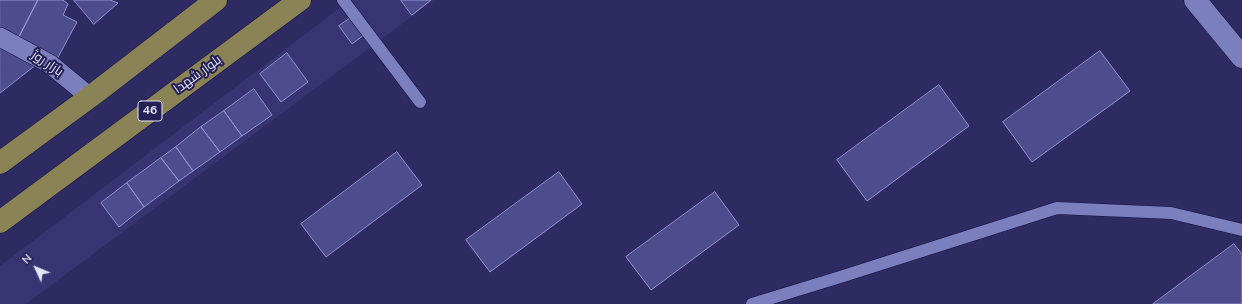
<!DOCTYPE html>
<meta charset="utf-8">
<style>
body{margin:0}
#map{position:relative;width:1242px;height:304px;overflow:hidden;background:#2d2b62;font-family:"Nunito Sans",sans-serif}
canvas{display:block}
.north{position:absolute;left:16px;top:248px;width:40px;height:40px;-webkit-text-stroke:3px #242056;paint-order:stroke;rotate:314deg;font-size:11px;font-weight:700;line-height:16px;text-align:center;color:#e2e4f9}
.north::after{content:'';display:block;margin:auto;width:14px;height:18px;background:#e2e4f9;clip-path:polygon(50% 0,100% 100%,50% 72%,0 100%)}
</style>
<div id="map">
<canvas width="1242" height="304"></canvas>
<div class="north">N</div>
</div>
<script>
const ctx = document.querySelector('canvas').getContext('2d');
ctx.lineJoin = 'round';
function paint(path, color) {
  ctx.fillStyle = color;
  ctx.fill(path, 'evenodd');
}
function strokePath(path, color, width, dash) {
  ctx.strokeStyle = color;
  ctx.lineWidth = width;
  ctx.lineCap = dash ? 'butt' : 'round';
  ctx.setLineDash(dash || []);
  ctx.stroke(path);
}
function write(font, color, halo, rows, align = 'center') {
  ctx.font = font + ' "Nunito Sans",Cairo,sans-serif';
  ctx.lineWidth = 4;
  ctx.setLineDash([]);
  ctx.textBaseline = 'middle';
  ctx.strokeStyle = halo;
  ctx.fillStyle = color;
  for (const [text, x, y, turn = 0] of rows) {
    ctx.save();
    ctx.translate(x, y);
    ctx.rotate((+turn || 0) * Math.PI / 180);
    ctx.textAlign = isNaN(turn) ? turn : align;
    if (halo) ctx.strokeText(text, 0, 0);
    ctx.fillText(text, 0, 0);
    ctx.restore();
  }
}
paint(new Path2D(`
 M350,0H434L26,304H0V266Z`), '#363471');
const building = new Path2D(`
 M0,0H38L18,39L0,29Z
 M38,0H63L68,4L63,15L77,22L56,61L18,39Z
 M74,0H110L118,3L94,24Z
 M401,0H431L412,15Z
 M352,17L364,35L352,44L339,26Z
 M0,42L37,64L0,93Z
 M1100,51L1130,91L1032,162L1003,122Z
 M287,53L308,82L281,102L260,74Z
 M939,85L969,126L867,201L837,160Z
 M254,89L272,115L242,136L224,111Z
 M224,111L242,136L220,152L201,127Z
 M201,127L220,152L193,171L176,147Z
 M176,147L193,171L179,181L161,158Z
 M397,152L422,185L326,257L301,224Z
 M161,158L179,181L144,207L127,183Z
 M559,172L582,204L490,272L466,240Z
 M127,183L144,207L119,227L101,203Z
 M715,192L739,225L651,290L626,257Z
 M1234,244L1242,254V304H1153Z`);
paint(building, '#4d4d8e');
strokePath(building, '#9094d4', 1);
const service = new Path2D(`
 M343,0L420,102
 M752,304L837,278L1057,208L1171,213L1242,230`);
const pedestrian = new Path2D(`
 M0,37L50,64L90,97`);
const tertiary = new Path2D(`
 M1195,0L1242,57`);
const primary = new Path2D(`
 M0,163L90,97L216,0
 M0,222L300,0`);
strokePath(service, '#171045', 13);
strokePath(pedestrian, '#171045', 20);
strokePath(tertiary, '#171045', 23);
strokePath(primary, '#171045', 23);
strokePath(service, '#7c7fbd', 12);
strokePath(pedestrian, '#7c7fbd', 19);
strokePath(tertiary, '#7c7fbd', 22);
strokePath(primary, '#8a8355', 22);
for (const [x, y, w] of [
 [150,111,24]
]) {
  const box = new Path2D();
  box.roundRect(x - w / 2, y - 10, w, 20, 3);
  ctx.fillStyle = '#242056';
  ctx.fill(box);
  strokePath(box, '#e2e4f9', 1);
}
write('bold 12px', '#e2e4f9', null, [
 ["46",150,111]
]);
write('13px', '#e2e4f9', '#242056', [
 ["بازار روژ",47,64,34],
 ["بلوار شهدا",198,75,-36]
]);
</script>
